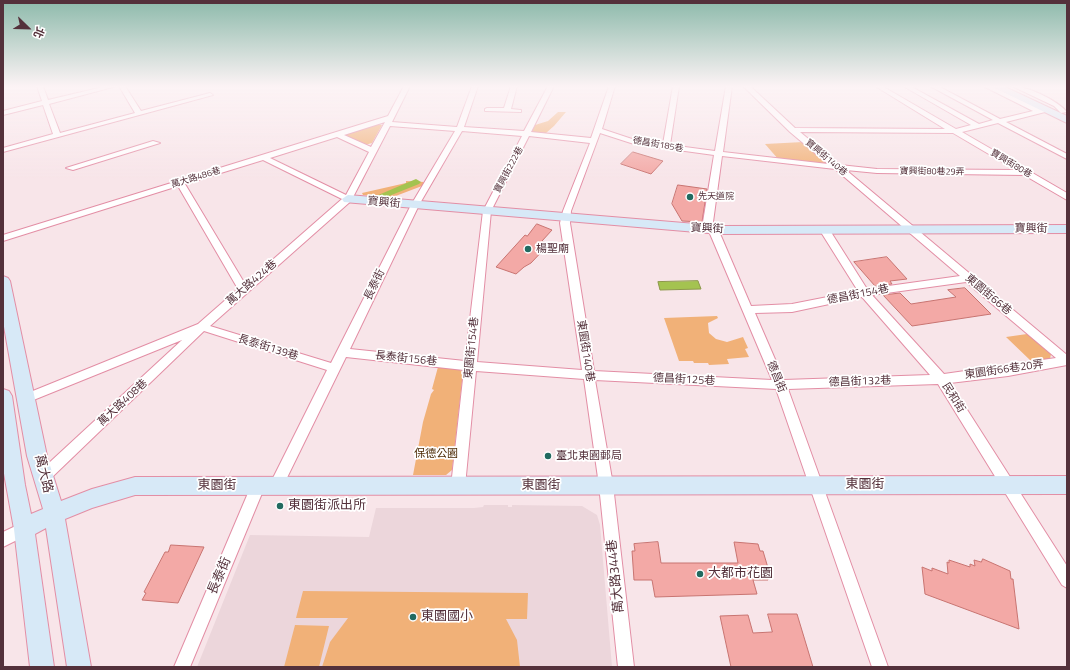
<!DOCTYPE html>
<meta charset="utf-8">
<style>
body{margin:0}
#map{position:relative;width:1070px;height:670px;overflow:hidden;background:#f8e5e9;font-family:"Titillium Web","Noto Sans TC",sans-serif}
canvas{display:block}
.frame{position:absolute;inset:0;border:4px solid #54313b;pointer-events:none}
.north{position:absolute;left:8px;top:8px;width:40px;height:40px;-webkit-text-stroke:3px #fff;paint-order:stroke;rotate:113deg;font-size:11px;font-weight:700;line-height:16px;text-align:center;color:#54313b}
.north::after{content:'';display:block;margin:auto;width:14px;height:18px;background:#54313b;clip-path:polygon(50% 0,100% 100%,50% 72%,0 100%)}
</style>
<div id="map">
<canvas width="1070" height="670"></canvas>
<div class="frame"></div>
<div class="north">北</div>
</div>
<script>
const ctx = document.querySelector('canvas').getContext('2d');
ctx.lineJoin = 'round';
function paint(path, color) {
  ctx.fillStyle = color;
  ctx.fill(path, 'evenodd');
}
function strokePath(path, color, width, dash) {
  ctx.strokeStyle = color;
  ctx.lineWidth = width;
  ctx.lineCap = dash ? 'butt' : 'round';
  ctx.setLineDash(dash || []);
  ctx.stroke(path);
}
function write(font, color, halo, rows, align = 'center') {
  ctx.font = font + ' "Titillium Web","Noto Sans TC",sans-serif';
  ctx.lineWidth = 3.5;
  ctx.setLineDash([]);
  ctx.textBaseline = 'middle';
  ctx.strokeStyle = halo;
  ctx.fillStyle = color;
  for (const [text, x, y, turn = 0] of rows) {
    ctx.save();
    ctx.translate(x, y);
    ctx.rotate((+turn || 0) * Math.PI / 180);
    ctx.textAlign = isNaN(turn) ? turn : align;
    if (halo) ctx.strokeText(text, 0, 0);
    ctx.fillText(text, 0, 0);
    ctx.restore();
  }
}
paint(new Path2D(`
 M484,505H508V507H512V505L582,506L597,515L600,525L612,667H197L250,535L369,537L376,508H474L483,507Z`), '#ecd6db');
paint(new Path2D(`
 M558,112H566L554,126L546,133L532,132L535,125L548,121Z
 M376,124L382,125L372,143L365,145L345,136L346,133Z
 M803,142L831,166L779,160L765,144Z
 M406,181L424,182L422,186L393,197L363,195L362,193L406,183Z
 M717,316L718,318L708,323L709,333L716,339L727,342L743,337L748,348L745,349L749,357L727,359L729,364L709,365L708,363H694L693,361H679L664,318Z
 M1027,334L1051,354L1050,359L1031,361L1006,337Z
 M438,367L459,369L463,373L452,470L446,475H413L423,422L431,394L434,390L432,389Z
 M303,591L528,593L527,619H506L517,640L520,667H322L330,642L348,618H296Z
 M295,625L329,626L319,667H284Z`), '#f1b178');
const water = new Path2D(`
 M698,281L701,289L660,290L658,282Z`);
paint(water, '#a4c350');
strokePath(water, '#8c974a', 1);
paint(new Path2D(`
 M416,179L421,182L419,184L384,198L381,199L376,196Z`), '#a4c350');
const building = new Path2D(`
 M633,152L663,161L651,174L621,164Z
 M678,185L707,189L702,222L682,221L672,204Z
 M537,224L552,230L542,241L549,244L531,263L524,267L516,274L496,267L525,235L527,236Z
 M887,257L907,279L890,281L892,284L875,286L854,262Z
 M965,288L991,314L912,326L883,295L900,293L911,304L956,297L948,290Z
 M658,542L661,563H738L734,542L758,544L760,551H763L768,568H765L768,580H753L757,594L655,597L652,580H634L632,551H635L634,544Z
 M171,545L204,547L178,603L142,600L146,593L144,592L165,552H168Z
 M983,559L1010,571L1011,579H1013L1019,629L925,594L922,567L932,571V568L948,574L947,562L949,563V560L970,567V564L975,566L974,560L981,562Z
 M768,614H797L813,667H731L720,616L748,615L753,633L772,632Z`);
paint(building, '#f3a9a6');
strokePath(building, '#c87471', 1);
const street = new Path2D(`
 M37,86H43L48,100L107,86H117L49,104L60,133L135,113L119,86H125L141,111L210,93L213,95L3,152V148L53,134L43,105L3,115V111L42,101Z
 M404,86H410L392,122L457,127L472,86H478L464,127L524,131L548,86H554L531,132L591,138L609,86H615L602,129L635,140L663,144L673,86H679L670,145L715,151L726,86H732L723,152L828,164L790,132L743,86H750L795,128L945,129L875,86H882L956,129L971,125L903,86H910L979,124L993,120L930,86H938L1000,119L1033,111L983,86H991L1040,109H1049V111L1006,122L1067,154V159L998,123L962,132L1067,193V200L1024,175L877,173L846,170L1067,355V365L1008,376L950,383L1067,566V588L1062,585L938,384L788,389L888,667H872L776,389L595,380L613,485L634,667H618L599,485L584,379L476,371L465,486L463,490L458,492L453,490L451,486L464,370L346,357L281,490L276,492L271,490L269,486L327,370L204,331L47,482L42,484L37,482L35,478L37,474L182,340L31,401L27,403L23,401L21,398L23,395L198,324L238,289L178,186L3,241V235L388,116ZM385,122L371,147L344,135ZM390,126L455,131L411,205L331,363L210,326L351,201ZM462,131L522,136L483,211L465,361L350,349L419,205ZM800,132L953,133L1016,170L877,169L840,165ZM600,133L634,144L714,155L703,222L708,229L772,380L594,371L570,223L571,211ZM529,136L590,143L563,211L560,223L582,370L477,362L491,211ZM337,137L369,152L346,195L270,158ZM722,156L835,169L960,276L867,289L829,229L824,226L819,229L858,291L792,304L751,306L718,229L713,222ZM263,160L342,199L245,284L185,184ZM966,282L1056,358L944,374L872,295ZM862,297L930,375L784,380L755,313L792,312Z
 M511,86H517L511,109L521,110V112L485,111V109L487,108H504Z
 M1012,86C1027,86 1057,100 1067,112L1061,113L1054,106Z
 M153,141L160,143L73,170L66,168Z
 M258,480L263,482L265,486L190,667H174L251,486L253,482Z
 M24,522L29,524L31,529L29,534L3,547V532Z`);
const secondary = new Path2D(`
 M991,86H1003L1067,116V123Z
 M348,195L720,226L1067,225V233L720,234L344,202L342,199Z
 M3,276L8,278L10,281L47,456L61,501L92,489L135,477L1067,476V494L135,495L92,508L65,519L91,667H67L46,528L35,534L54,667H30L14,529L3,468V389L9,391L12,396L25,485L31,514L43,509L27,456L3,321Z`);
strokePath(street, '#e38ea5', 2);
strokePath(secondary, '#e38ea5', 2);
paint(street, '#fff');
paint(secondary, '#d7e9f7');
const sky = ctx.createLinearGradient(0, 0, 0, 180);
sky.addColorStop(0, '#8dbaab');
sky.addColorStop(0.48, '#fcf3f5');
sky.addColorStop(1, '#fcf3f500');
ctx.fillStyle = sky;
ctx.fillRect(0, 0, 1070, 180);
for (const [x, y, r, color] of [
 [690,197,4,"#226a60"],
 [528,249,4,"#226a60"],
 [548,456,4,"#226a60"],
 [280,506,4,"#226a60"],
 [700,574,4,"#226a60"],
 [413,617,4,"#226a60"]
]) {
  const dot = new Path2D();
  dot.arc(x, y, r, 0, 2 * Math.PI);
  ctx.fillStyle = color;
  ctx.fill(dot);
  strokePath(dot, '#fff', 1.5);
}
write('9px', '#54313b', '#fff', [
 ["德昌街185巷",658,145,10],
 ["寶興街140巷",826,158,40],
 ["寶興街80巷",1011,164,31],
 ["寶興街222巷",509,170,-62],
 ["寶興街80巷29弄",932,172,1],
 ["萬大路486巷",196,178,-17]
]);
write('9px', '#54313b', '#fff', [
 ["先天道院",698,197]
], 'left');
write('11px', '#54313b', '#fff', [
 ["寶興街",384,203,5],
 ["寶興街",707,229,2],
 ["寶興街",1031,229,1],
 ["萬大路424巷",252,283,-41],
 ["長泰街",375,285,-64],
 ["德昌街154巷",858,295,-11],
 ["東園街66巷",988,295,40],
 ["長泰街139巷",268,348,17],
 ["東園街154巷",472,348,-84],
 ["東園街140巷",585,351,81],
 ["長泰街156巷",406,359,6],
 ["東園街66巷20弄",1004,370,-8],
 ["德昌街",776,377,68],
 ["德昌街125巷",684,380,3],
 ["德昌街132巷",860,382,-2],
 ["民和街",953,398,58],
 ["萬大路408巷",123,403,-43]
]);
write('11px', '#54313b', '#fff', [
 ["楊聖廟",536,249],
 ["臺北東園郵局",556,456]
], 'left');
write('11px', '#4b2903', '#fff', [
 ["保德公園",436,454]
]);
write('13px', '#54313b', '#fff', [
 ["萬大路",43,474,76],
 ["東園街",865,485],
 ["東園街",217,486],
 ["東園街",541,486],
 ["長泰街",220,576,-67],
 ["萬大路344巷",616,576,-96]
]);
write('13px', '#54313b', '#fff', [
 ["東園街派出所",288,506],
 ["大都市花園",708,574],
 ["東園國小",421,617]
], 'left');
</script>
